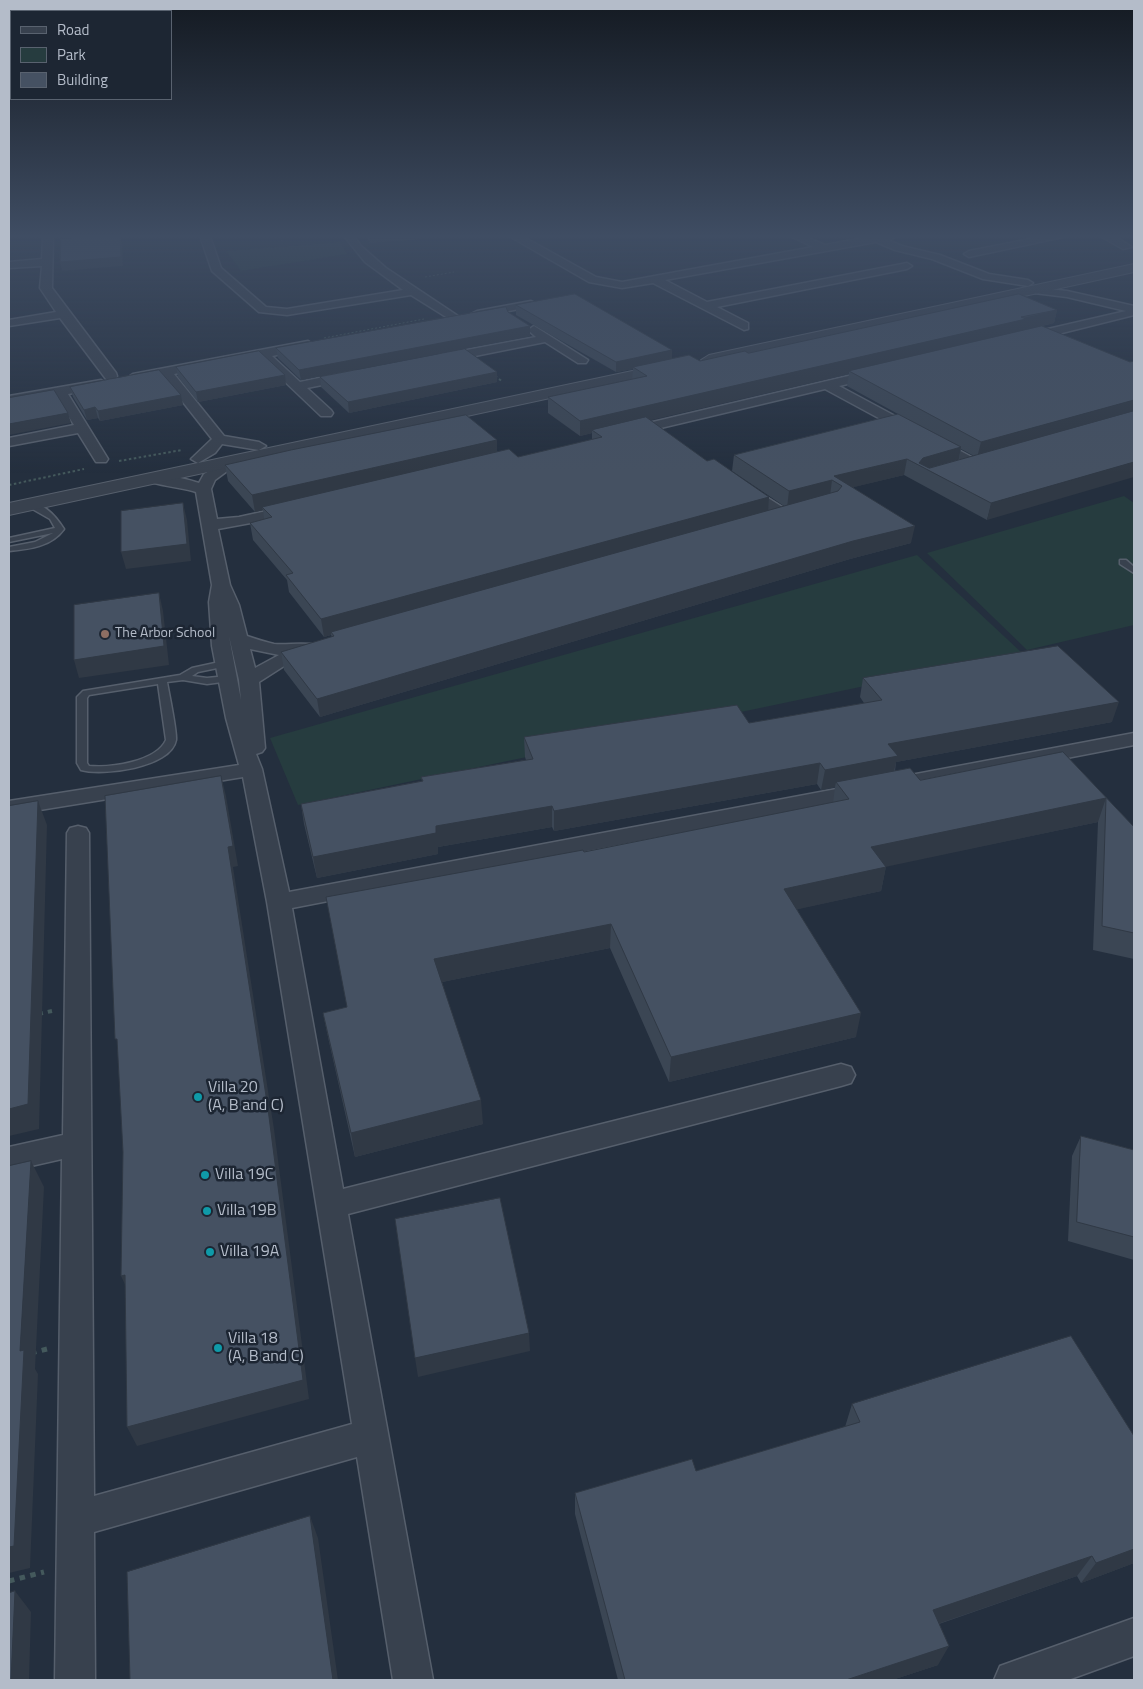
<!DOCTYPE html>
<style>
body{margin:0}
#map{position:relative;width:1143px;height:1689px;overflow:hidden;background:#242f3e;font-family:"Titillium Web",sans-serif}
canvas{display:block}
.frame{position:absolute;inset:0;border:10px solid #b4bcc9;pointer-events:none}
.legend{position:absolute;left:10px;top:10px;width:162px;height:90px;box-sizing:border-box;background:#1d2633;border:1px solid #59626f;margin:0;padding:6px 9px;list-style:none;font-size:15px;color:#b4bcc9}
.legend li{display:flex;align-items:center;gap:10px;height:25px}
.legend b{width:25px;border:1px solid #59626f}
</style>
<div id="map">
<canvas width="1143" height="1689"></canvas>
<div class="frame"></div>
<ul class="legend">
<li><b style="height:6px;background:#38414e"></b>Road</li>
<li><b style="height:14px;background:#263c3f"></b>Park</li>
<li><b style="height:14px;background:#455162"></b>Building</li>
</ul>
</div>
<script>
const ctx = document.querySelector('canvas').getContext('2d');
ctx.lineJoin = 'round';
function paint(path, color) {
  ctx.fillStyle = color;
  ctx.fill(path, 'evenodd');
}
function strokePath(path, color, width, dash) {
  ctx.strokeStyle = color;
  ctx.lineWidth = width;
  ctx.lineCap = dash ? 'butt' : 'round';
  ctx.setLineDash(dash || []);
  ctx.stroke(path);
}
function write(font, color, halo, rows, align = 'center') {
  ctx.font = font + ' "Titillium Web",sans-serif';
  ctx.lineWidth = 5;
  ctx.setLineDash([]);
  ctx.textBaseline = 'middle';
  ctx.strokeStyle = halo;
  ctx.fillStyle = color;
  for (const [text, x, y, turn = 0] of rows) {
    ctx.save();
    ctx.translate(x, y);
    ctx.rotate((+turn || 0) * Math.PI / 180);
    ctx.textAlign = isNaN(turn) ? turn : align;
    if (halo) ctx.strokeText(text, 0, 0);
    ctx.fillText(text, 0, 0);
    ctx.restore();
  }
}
paint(new Path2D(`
 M340,242L347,254L241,271L226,251Z
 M1124,496L1134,503V625L1027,650L927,553Z
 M917,555L1022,653L298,805L270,738Z`), '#263c3f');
const service = new Path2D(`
 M29,503C44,502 57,518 64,529C51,547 29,549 9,551V547L35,542L53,533L9,542V538L55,528L50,519L29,507Z
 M1120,560H1126L1134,567V573L1120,564Z
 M224,661L227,662V666L198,672L192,676L207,678L227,676L232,679L230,681L207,684L183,680L167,682C169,694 177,731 176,740C171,768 102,776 81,770L77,763V697L83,691L180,675L192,668ZM158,684L166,740C156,762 110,768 89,766L87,763V698L89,695Z`);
const minor = new Path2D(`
 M43,236H53L52,288L116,373L117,376L116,379H106L60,318L9,326V320L56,312L40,288L42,266L9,268V262L42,259Z
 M200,236H210L221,268L266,307L287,309L403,290L365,262L344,236H354L361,246L386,268L461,318L455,321L451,320L411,295L287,315L259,312L212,271Z
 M509,236H522L596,277L622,282L813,247L790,236H804L825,245L874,236H898L888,240L902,246L940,255L989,274L1028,280L1033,283L1028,286L983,279L932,259L895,250L876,242L665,280L707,302L907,263L912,266L907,269L717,307L748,323V329L744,330L653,283L622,288L589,282Z
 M1045,236H1068L969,257L964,254L969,251Z
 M1100,236H1114L1132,247L1123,249Z
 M1030,287L1067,291L1134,306V315L1026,342L1022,341L1020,338L1022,335L1126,311L1067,297L1026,292L1024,290Z
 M531,301L537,304L535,306L477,317L471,314L477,311Z
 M534,326L588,360L586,363H578L545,342L440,363L434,359L440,355L536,337L528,330Z
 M308,341L314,345L312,348L272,356L300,382L352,371L357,372L358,375L357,378L307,388L331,410L333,413L331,416H321L260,358L174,374L224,436L259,442L266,446L259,450L222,444L215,453L198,463L191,459L212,439L168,383L161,377L133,382L127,378L133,374Z
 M878,369L883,370L884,373L883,376L839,386L981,462L983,465L981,468H971L825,389L627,436L620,432L627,428Z
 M101,380L107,384L106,387L68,394L108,459L106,462H96L78,433L9,446V438L74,425L56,396L9,404V396Z
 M231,459L238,463L215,480L211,489L217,519L239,517L294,505L302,510L294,515L218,529L230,585L239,605L247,636C256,639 265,642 274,644C288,645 304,642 318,645L320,649L318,653L284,666L259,682L265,748L262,752L256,754L262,769L289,892L1134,733V745L292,908L343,1189L841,1064L851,1067L855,1075L851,1083L841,1086L348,1214L433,1680H393L357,1457L94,1532L95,1680H55L62,1159L9,1171V1147L63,1135L67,833L70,828L78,826L86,828L89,833L94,1496L352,1424L267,902L243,777L9,815V801L239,765L226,718L212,646L209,602L212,585L196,492C185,488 148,484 144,479C151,469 187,479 199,483L204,474ZM229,636L239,680L241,700ZM250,649L279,655L255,668Z
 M743,482L790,512L792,515L790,518H778L738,490L735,487L738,484Z
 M1134,1618V1656L1068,1680H994L1000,1666Z`);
const tertiary = new Path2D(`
 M1134,264V272L709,365L701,360L709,355Z
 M670,363L678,368L675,371L9,515V503Z`);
strokePath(service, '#565f6c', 3);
strokePath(minor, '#565f6c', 3);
strokePath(tertiary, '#565f6c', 2);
strokePath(new Path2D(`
 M280,236L283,244
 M425,277L454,272
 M324,338L424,319`), '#44595c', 1, [2, 2]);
strokePath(new Path2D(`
 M495,376L503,382
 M119,461L182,450
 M9,485L84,469`), '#44595c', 2, [2.5, 2.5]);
strokePath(new Path2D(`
 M38,1014L52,1011`), '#44595c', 4, [5, 5]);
strokePath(new Path2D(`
 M31,1353L47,1349
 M9,1581L44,1572`), '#44595c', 5, [5.5, 5.5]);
paint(service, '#38414e');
paint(minor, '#38414e');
paint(tertiary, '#38414e');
paint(new Path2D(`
 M366,236H421V239L369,243Z
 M516,305L672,359L700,361L748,353L1057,310L1054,323L1042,326L987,520L904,475L853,487L911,543L850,559L320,717L284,670L281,652L332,637L331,635L324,637L289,592L287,580L253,540L250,523L264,519L263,510L255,512L228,481L225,465L497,452L518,457L592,440V433L580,436L548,413V397L632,379L633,369L616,372L516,315ZM849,374L847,386L898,414L734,455L732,471L784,506L768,511L769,497L707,461L649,420ZM961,449L974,456L959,460Z
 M508,312L530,326V336L301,380L278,358L276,348Z
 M176,367L286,385L198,402L178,377Z
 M497,372V382L349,413L321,387L320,377Z
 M70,387L181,395L183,405L100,421L98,418L87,420L73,397Z
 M863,678L1112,722L896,762L895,771L920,780L1063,752L1134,827V959L1093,950L1098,822L886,866L881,891L797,909L856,1037L669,1082L610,948L442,982L483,1124L355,1157L328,1037L323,1013L346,1008L584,852L833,803L835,787L821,790L817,784L554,831L552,827L438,847V854L317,878L304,824L301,804L422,781L421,777L526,760L525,757L524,737L749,723L864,703L860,697Z
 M1081,1136L1134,1150V1260L1068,1241L1072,1156Z
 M852,1404L1134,1436V1563L1081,1583L1077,1576L939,1624L938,1665L892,1680H618L575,1514V1493L696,1471L845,1427Z`), '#3b4654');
paint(new Path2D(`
 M120,236L122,243L123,266L62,271L60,262Z
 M369,236H421V239L369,243Z
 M1057,310L1054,323L849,371V374L596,433L592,430V433L580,436V421Z
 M530,326V336L301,380L299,370Z
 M672,350V360L633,367V369L616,372V362Z
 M497,372V382L349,413L348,402Z
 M285,375L286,385L198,402L196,392Z
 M181,395L183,405L100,421L98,411Z
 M1134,400V412L977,458L981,442Z
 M95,407L98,418L87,420L84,410Z
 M68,413L71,423L9,435V424Z
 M497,440V456L262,507L263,510L255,512L252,495Z
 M961,447L958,463L930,471L919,463L923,458Z
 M907,459L904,475L842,490V486L834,476Z
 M1134,462V477L987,520L991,503Z
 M832,480L830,496L787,508L789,491Z
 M769,497L768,513L331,632V635L324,637L321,619Z
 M183,503L187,520L191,561L126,569L121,552Z
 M915,526L911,543L850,559L320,717L317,699L853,541Z
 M159,593L163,611L169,665L79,678L74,660Z
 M1119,702L1112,722L896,762L893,776L836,782L835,787L821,790L825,770L888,744Z
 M820,763L817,784L554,831V811Z
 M221,776L226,796L238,866L233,867L274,1129L309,1399L137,1446L127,1427L228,847Z
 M1106,798L1098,822L866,871L871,847Z
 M38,801L47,825L39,1129L9,1136V1109Z
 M552,806V827L438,847V854L317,878L313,857L436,826Z
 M886,867L881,891L781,913L784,889Z
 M611,924L610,948L437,983L434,959Z
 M861,1013L856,1037L669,1082L671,1057Z
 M481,1100L483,1124L355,1157L351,1133Z
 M31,1161L44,1187L35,1369L38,1374L30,1568L9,1573V1547Z
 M125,1275L130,1295L121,1276Z
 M529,1333L530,1351L418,1377L415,1358Z
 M310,1516L318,1538L338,1680H333Z
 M1134,1549V1563L1081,1583L1096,1563Z
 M1092,1556L1077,1576L923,1629L933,1610Z
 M15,1591L31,1612L29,1680H11Z
 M949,1646L938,1665L892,1680H846Z`), '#303945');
const building = new Path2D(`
 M98,236H120L121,257L60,262L61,239Z
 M575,294L672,350L616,362L516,305Z
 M1019,294L1057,310L1021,317L1026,319L580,421L548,397L647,376L633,367L689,355L700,361L745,351L748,353Z
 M506,307L508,312L530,326L299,370L276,348Z
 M1042,326L1130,362L1134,361V400L981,442L849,371Z
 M465,349L497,372L348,402L320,377Z
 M259,351L285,375L196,392L176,367Z
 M159,370L181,395L98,411L95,407L84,410L70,387Z
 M54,390L68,413L9,424V398Z
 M1134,411V462L991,503L907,459L834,476L915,526L853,541L317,699L281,652L334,636L331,632L838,491L842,486L832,480L789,491L734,455L898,414L961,447L923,458L919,463L929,468Z
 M466,415L497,440L252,495L225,465L291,450Z
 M646,417L707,461L714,459L769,497L321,619L286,575L293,573L250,523L272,517L262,507L509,449L518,457L602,437L592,430Z
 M183,503L187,544L121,552V511Z
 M159,593L164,646L74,660V605Z
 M1058,646L1119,702L888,744L898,756L825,770L820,763L554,811L552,806L436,826V833L313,857L301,804L423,781L421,777L533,759L524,737L737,705L749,723L882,700L863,678Z
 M1063,752L1134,827V933L1102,926L1106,798L871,847L886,867L784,889L861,1013L671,1057L611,924L434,959L481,1100L351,1133L323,1013L347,1007L326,897L583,850L584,852L849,799L836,782L910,768L920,780Z
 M221,776L233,846L228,847L268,1109L303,1380L127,1427L125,1275L121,1276L123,1152L117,1039H115L105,796Z
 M38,801L28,1104L9,1109V806Z
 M1081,1136L1134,1150V1237L1077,1222Z
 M31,1161L20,1351L24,1350L14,1546L9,1547V1166Z
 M500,1198L529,1333L415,1358L395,1219Z
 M1071,1336L1134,1436V1549L1096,1563L1092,1556L933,1610L949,1646L846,1680H625L575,1493L692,1459L696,1471L860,1422L852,1404Z
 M310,1516L333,1680H130L127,1572Z
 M15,1591L11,1680H9V1593Z`);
paint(building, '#455162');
strokePath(building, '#303945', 1);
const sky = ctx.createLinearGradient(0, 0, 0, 473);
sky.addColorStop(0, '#141a22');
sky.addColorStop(0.5, '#3f4d63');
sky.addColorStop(1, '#3f4d6300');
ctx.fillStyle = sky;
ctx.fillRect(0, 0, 1143, 473);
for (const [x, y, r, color] of [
 [105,634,5,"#8d6e63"],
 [198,1097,5,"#0f9aa8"],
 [205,1175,5,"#0f9aa8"],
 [207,1211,5,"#0f9aa8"],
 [210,1252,5,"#0f9aa8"],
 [218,1348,5,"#0f9aa8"]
]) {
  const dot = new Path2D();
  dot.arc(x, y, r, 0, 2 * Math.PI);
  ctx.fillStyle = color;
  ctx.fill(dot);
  strokePath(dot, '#1d2633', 2);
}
write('14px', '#b4bcc9', '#1d2633', [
 ["The Arbor School",115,634]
], 'left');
write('16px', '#b4bcc9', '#1d2633', [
 ["Villa 20",208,1088],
 ["(A, B and C)",208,1106],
 ["Villa 19C",215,1175],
 ["Villa 19B",217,1211],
 ["Villa 19A",220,1252],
 ["Villa 18",228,1339],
 ["(A, B and C)",228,1357]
], 'left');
</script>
